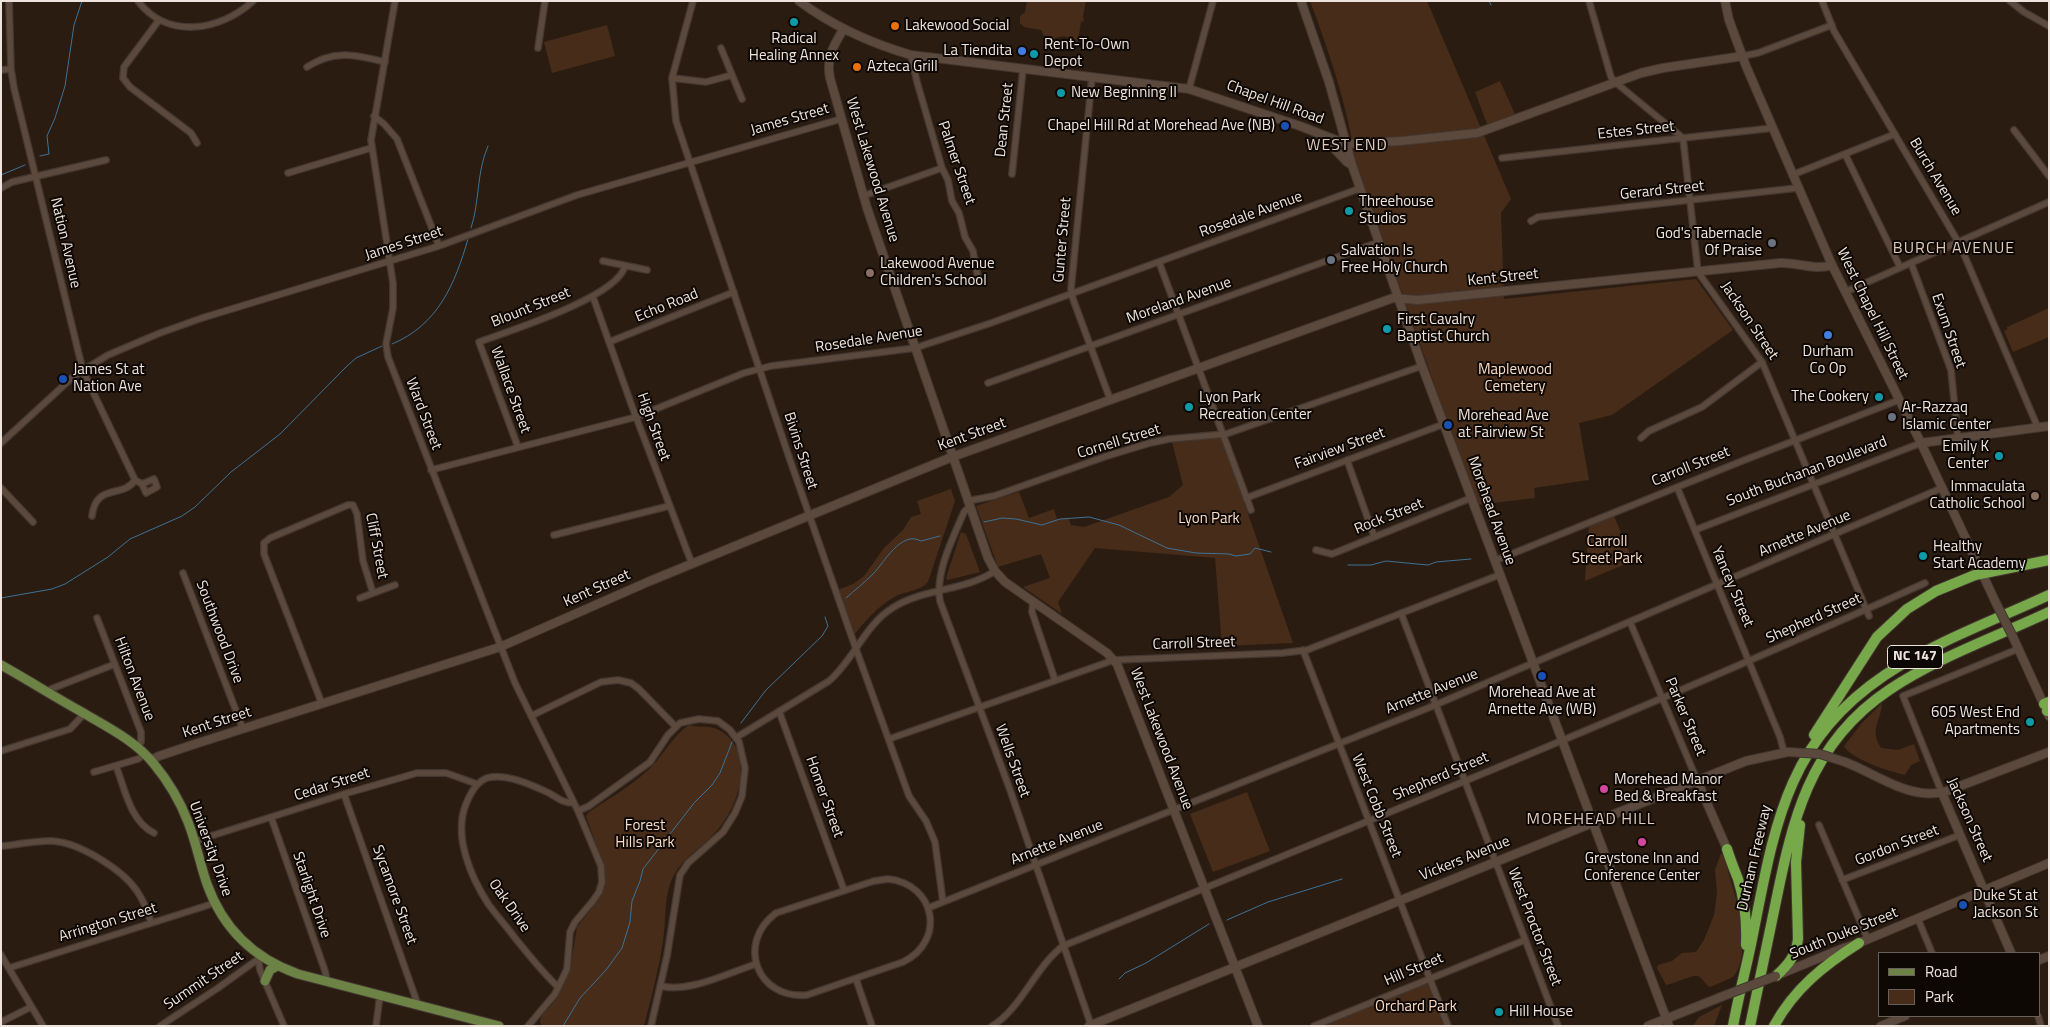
<!DOCTYPE html>
<style>
body{margin:0}
#map{position:relative;width:2050px;height:1027px;overflow:hidden;background:#2b1c11;font-family:"Titillium Web",sans-serif}
canvas{display:block}
.frame{position:absolute;inset:0;border:2px solid #efe4dd;pointer-events:none}
.legend{position:absolute;left:1878px;top:952px;width:162px;height:65px;box-sizing:border-box;background:#0e0804;border:1px solid #68605b;margin:0;padding:6px 9px;list-style:none;font-size:15px;color:#efe4dd}
.legend li{display:flex;align-items:center;gap:10px;height:25px}
.legend b{width:25px;border:1px solid #68605b}
</style>
<div id="map">
<canvas width="2050" height="1027"></canvas>
<div class="frame"></div>
<ul class="legend">
<li><b style="height:6px;background:#6c8345"></b>Road</li>
<li><b style="height:14px;background:#462c19"></b>Park</li>
</ul>
</div>
<script>
const ctx = document.querySelector('canvas').getContext('2d');
ctx.lineJoin = 'round';
function paint(path, color) {
  ctx.fillStyle = color;
  ctx.fill(path, 'evenodd');
}
function strokePath(path, color, width, dash) {
  ctx.strokeStyle = color;
  ctx.lineWidth = width;
  ctx.lineCap = dash ? 'butt' : 'round';
  ctx.setLineDash(dash || []);
  ctx.stroke(path);
}
function write(font, color, halo, rows, align = 'center') {
  ctx.font = font + ' "Titillium Web",sans-serif';
  ctx.lineWidth = 4;
  ctx.setLineDash([]);
  ctx.textBaseline = 'middle';
  ctx.strokeStyle = halo;
  ctx.fillStyle = color;
  for (const [text, x, y, turn = 0] of rows) {
    ctx.save();
    ctx.translate(x, y);
    ctx.rotate((+turn || 0) * Math.PI / 180);
    ctx.textAlign = isNaN(turn) ? turn : align;
    if (halo) ctx.strokeText(text, 0, 0);
    ctx.fillText(text, 0, 0);
    ctx.restore();
  }
}
paint(new Path2D(`
 M1027,1H1086L1083,16L1084,21L1081,22L1078,41L1076,42C1063,32 1061,38 1046,40L1041,30L1024,27L1020,23V16L1025,12Z
 M1310,1H1427L1511,199L1501,213L1504,299L1696,279L1733,330L1612,415L1579,423L1589,480L1534,488L1535,498L1477,505L1355,160C1349,110 1328,49 1310,1Z
 M607,25L615,56L552,73L544,42Z
 M1500,81L1515,114L1487,124L1475,92Z
 M2049,308V337L2013,352L2004,331L2007,330V327Z
 M1196,439H1222L1293,643L1222,646L1215,558L1095,548L1058,602L1062,614L1023,587L1050,578L1041,554L998,567L976,506L1019,492L1029,518L1054,509L1057,519H1069L1071,525L1084,527L1169,497L1183,485L1172,442Z
 M951,489L955,501L928,582C920,591 907,591 896,596C878,606 866,620 853,636L837,590L853,584L864,576L884,548L903,530L911,517L921,514L917,501Z
 M1614,516L1633,561L1585,581L1589,526Z
 M961,532L966,534L980,572L948,580L946,578Z
 M1882,703C1881,722 1869,728 1881,748L1898,750L1914,744L1920,761L1911,765L1905,775C1891,772 1850,759 1844,746L1862,723Z
 M689,725C697,728 707,725 717,729C731,736 738,747 740,761C744,788 731,817 712,836C695,853 679,860 670,884C664,902 666,923 663,941C659,969 651,998 644,1026H541L540,1021L542,1015L553,1003L570,969L577,927L592,908L602,890L603,864L586,816L589,812C608,799 630,787 647,771C663,757 671,737 689,725Z
 M1247,792L1270,851L1213,872L1190,814Z
 M1721,853C1727,859 1727,867 1729,875C1737,899 1752,953 1734,976C1732,978 1715,985 1710,987C1705,985 1703,978 1698,976C1694,974 1673,984 1666,985L1657,968L1658,965L1672,961L1682,953L1696,952L1704,940L1714,915L1717,893L1715,870Z
 M1427,981L1444,1026H1323Z
 M1722,1005L1714,1026H1693L1699,1017Z`), '#462c19');
strokePath(new Path2D(`
 M1489,1L1491,5
 M40,156L49,154L47,136L55,118L65,86L74,25L82,1
 M1,175L25,165
 M471,228C480,201 476,174 488,146
 M392,344C438,325 455,284 468,239
 M984,522L1002,518L1016,519L1042,525L1060,519L1089,517L1119,525L1167,548L1196,553L1229,554L1236,556L1250,554L1255,548L1271,552
 M1348,565H1371L1386,561L1428,565L1436,562L1471,559
 M1,598L52,589L65,584L108,557L130,539L182,516L195,507L231,472L280,434L345,368L356,358L382,346
 M846,598C855,590 864,583 873,574C884,563 901,530 921,541L940,536
 M741,723L766,690L822,636L828,626L825,617
 M1227,920L1268,902L1342,879
 M1119,979L1125,973L1146,963L1209,924
 M563,1026L580,998L606,970L622,948L630,922L632,901L640,881L643,869L694,803L712,785L720,773L732,742`), '#3d7297', 1);
const street = new Path2D(`
 M9,1L11,69L14,88L83,371L135,480
 M138,1C167,40 221,31 253,1
 M395,1L371,140L393,283V308L386,344L388,357L515,683L578,811L601,866L602,882L599,892L592,902L575,922L570,932L567,969L555,994L528,1026
 M693,1L672,78L676,121L790,460L856,649L909,796L926,821L935,842L943,902
 M1589,1L1611,77L1615,82L1683,138L1698,272L1762,362L1869,616
 M1822,1L1834,31L1960,245L2038,428
 M2010,1L2024,12L2049,26
 M159,20L124,67L123,78L130,87L191,133L197,143
 M538,48L545,1
 M721,48L742,99
 M911,55L917,82L942,168L948,180L952,201L959,213L965,237L973,251L978,278
 M1743,56L1758,53L1832,25
 M307,67C334,49 355,55 385,62
 M1,70L11,69
 M1092,77L1071,289L1073,299L1110,399
 M672,78L706,82L732,75
 M1189,89L1213,1
 M374,116L384,124L397,139L439,246
 M2014,130L2049,176
 M1845,154L1900,267
 M1502,158L1773,128
 M288,173L371,148
 M1012,174L1023,69
 M1792,175L1895,134
 M1,188L12,182L106,160
 M863,196L942,168
 M1531,221L1538,217L1797,188
 M603,261L647,270
 M1159,262L1251,510
 M1911,263L1951,370L1958,439
 M1845,292L2049,202
 M593,297L633,409L692,564
 M609,342L734,292
 M988,383L1379,242
 M1641,438L1649,431L1702,407L1762,362
 M1,443L74,376L108,355L160,333L202,318L439,246L577,195L841,119
 M518,447L479,342C509,331 618,297 625,266
 M1347,460L1374,536
 M431,470L636,417L744,373L771,366L915,348L991,323L1361,188
 M135,480L142,484L146,493L157,487L154,479L142,484
 M1677,487L1780,737L1784,752
 M1,488L33,522
 M1246,498L1444,424
 M967,501L994,496L1107,456L1150,443L1169,439L1226,434L1422,366
 M969,507L964,512C953,538 935,572 940,601L1009,787L1091,1025
 M92,516C96,482 123,499 135,480
 M1695,530L1921,443
 M554,535L669,506
 M1316,550L1332,554L1471,498
 M1494,561L1742,461L1899,400
 M183,573L243,729
 M360,598L395,585
 M1033,602L1032,612L1055,680
 M1401,613L1558,1026
 M97,618L141,732V742L137,747
 M1630,622L1697,780
 M1303,650L1448,1026
 M46,692L51,689L115,664
 M322,704L264,554V543L270,538L348,505H353L357,514L363,561L373,593
 M779,711L844,890
 M531,716L601,682L618,680L631,683L639,689L676,727
 M737,737L829,681C854,660 865,624 894,607C925,588 965,591 995,571
 M889,739L1114,660L1282,653L1307,650L1499,575
 M1,751L70,729L84,714
 M116,766C125,789 130,821 154,833
 M94,772L138,759L145,754
 M1942,793L1903,696L2018,649
 M344,794L418,1005
 M578,811L589,806L650,762L668,735L680,723L699,719L718,721L730,730L739,742L745,768L742,796L735,813L723,832L688,863L680,875L667,956L651,1026
 M271,817L325,971L327,981
 M1819,825L1868,940
 M195,841L344,794L417,773H446L477,784
 M1,846C18,845 35,840 52,841C78,842 122,869 137,891C143,900 148,912 151,922
 M888,879C936,884 946,941 903,962L807,995C758,1000 735,944 776,913L874,881Z
 M1842,880L1960,835
 M928,908L1428,708L1942,488
 M1918,919L1932,953
 M1,955L43,1026
 M261,957L259,963L260,970L284,1026
 M9,968L215,903
 M856,979L872,1026
 M661,986C689,993 728,973 756,964
 M558,987C542,972 529,955 515,938C507,927 497,916 489,905C471,878 453,836 466,804C470,794 476,782 487,778C506,773 532,785 549,793C558,798 563,803 573,803
 M2038,1016L2041,1026
 M1,1022L31,1007
 M160,1026L218,988L261,957
 M376,1026L380,995
 M992,1026C1021,1009 1036,966 1063,946C1352,828 1641,711 1925,583
 M1314,1026L1525,940`);
const secondary = new Path2D(`
 M799,1C834,27 870,43 911,55L1189,89L1300,126L1346,144L1401,141L1477,133L1641,73L1663,68L1743,56
 M1301,1L1329,82L1352,165L1422,366L1669,1026
 M1725,1L1729,20L1746,66L1832,265L1921,443L1996,603
 M843,30C833,46 826,59 830,78L867,208L988,558L995,571L1005,582L1107,653L1117,664L1258,1026
 M1326,140L1347,162L1352,165
 M1921,443L2049,426
 M2013,637L2049,716
 M151,760L159,756L195,744L500,647L650,581L952,457L1393,298L1418,300L1780,263C1798,262 1814,271 1832,265
 M1845,762C1877,774 1911,802 1947,791L2049,752
 M1697,780L1727,849
 M1942,793L2011,953
 M2039,960L2049,956
 M1778,975L1841,949L1859,943L2049,863
 M1089,1026L1746,761L1788,752
 M1648,1026L1726,995
 M1881,1026L1905,1016`);
const primary = new Path2D(`
 M1,665C28,680 53,696 80,711C105,726 135,740 154,764C168,781 180,801 188,822C196,842 200,864 207,884C223,929 253,958 298,974L499,1026
 M265,981L270,970L277,966`);
const highway = new Path2D(`
 M2044,704L2049,702
 M2047,711L2049,710
 M1814,735L1877,637L1907,609L1936,591L1975,575L2049,560
 M1727,849C1730,859 1734,869 1738,879C1745,901 1747,922 1746,945
 M1776,976C1788,965 1796,956 1798,939L1796,862L1800,825
 M1733,1026C1739,993 1748,962 1754,929C1775,824 1788,740 1885,675C1934,642 1995,620 2049,595
 M1750,1026C1758,988 1766,949 1774,911C1792,822 1808,744 1889,690C1938,657 1996,637 2049,612
 M1774,1026C1794,989 1824,965 1859,943`);
strokePath(street, '#433731', 8);
strokePath(secondary, '#433731', 10);
strokePath(primary, '#433731', 11);
strokePath(highway, '#433731', 12);
strokePath(street, '#5b493d', 5.5);
strokePath(secondary, '#5b493d', 8);
strokePath(primary, '#6c8345', 9);
strokePath(highway, '#77a94a', 10);
const secondaryBridge = new Path2D(`
 M1996,603L2013,637
 M1788,752L1820,754L1845,762
 M1726,995L1776,976`);
strokePath(secondaryBridge, '#433731', 10, []);
strokePath(secondaryBridge, '#5b493d', 8);
for (const [x, y, r, color] of [
 [794,22,5,"#0f9aa8"],
 [895,26,5,"#e8710a"],
 [1022,51,5,"#3f7fe0"],
 [1034,54,5,"#0f9aa8"],
 [857,67,5,"#e8710a"],
 [1061,93,5,"#0f9aa8"],
 [1285,126,5,"#1a4fb4"],
 [1349,211,5,"#0f9aa8"],
 [1772,243,5,"#6b7280"],
 [1331,260,5,"#6b7280"],
 [870,273,5,"#8d6e63"],
 [1387,329,5,"#0f9aa8"],
 [1828,335,5,"#3f7fe0"],
 [63,379,5,"#1a4fb4"],
 [1879,397,5,"#0f9aa8"],
 [1189,407,5,"#0f9aa8"],
 [1892,417,5,"#6b7280"],
 [1448,425,5,"#1a4fb4"],
 [1999,456,5,"#0f9aa8"],
 [2035,496,5,"#8d6e63"],
 [1923,556,5,"#0f9aa8"],
 [1542,676,5,"#1a4fb4"],
 [2030,722,5,"#0f9aa8"],
 [1604,789,5,"#d1479c"],
 [1642,842,5,"#d1479c"],
 [1963,905,5,"#1a4fb4"],
 [1499,1012,5,"#0f9aa8"]
]) {
  const dot = new Path2D();
  dot.arc(x, y, r, 0, 2 * Math.PI);
  ctx.fillStyle = color;
  ctx.fill(dot);
  strokePath(dot, '#0e0804', 2);
}
for (const [x, y, w] of [
 [1915,657,55]
]) {
  const box = new Path2D();
  box.roundRect(x - w / 2, y - 11.5, w, 23, 4);
  ctx.fillStyle = '#0e0804';
  ctx.fill(box);
  strokePath(box, '#efe4dd', 1);
}
write('bold 14px', '#efe4dd', null, [
 ["NC 147",1915,657]
]);
write('15px', '#efe4dd', '#0e0804', [
 ["Lakewood Social",905,26],
 ["Radical",794,39,"center"],
 ["Healing Annex",794,56,"center"],
 ["Rent-To-Own",1044,45],
 ["Depot",1044,62],
 ["La Tiendita",1012,51,"right"],
 ["Azteca Grill",867,67],
 ["New Beginning II",1071,93],
 ["Chapel Hill Rd at Morehead Ave (NB)",1275,126,"right"],
 ["Threehouse",1359,202],
 ["Studios",1359,219],
 ["God's Tabernacle",1762,234,"right"],
 ["Of Praise",1762,251,"right"],
 ["Salvation Is",1341,251],
 ["Free Holy Church",1341,268],
 ["Lakewood Avenue",880,264],
 ["Children's School",880,281],
 ["First Cavalry",1397,320],
 ["Baptist Church",1397,337],
 ["Durham",1828,352,"center"],
 ["Co Op",1828,369,"center"],
 ["James St at",73,370],
 ["Nation Ave",73,387],
 ["The Cookery",1869,397,"right"],
 ["Lyon Park",1199,398],
 ["Recreation Center",1199,415],
 ["Ar-Razzaq",1902,408],
 ["Islamic Center",1902,425],
 ["Morehead Ave",1458,416],
 ["at Fairview St",1458,433],
 ["Emily K",1989,447,"right"],
 ["Center",1989,464,"right"],
 ["Immaculata",2025,487,"right"],
 ["Catholic School",2025,504,"right"],
 ["Healthy",1933,547],
 ["Start Academy",1933,564],
 ["Morehead Ave at",1542,693,"center"],
 ["Arnette Ave (WB)",1542,710,"center"],
 ["605 West End",2020,713,"right"],
 ["Apartments",2020,730,"right"],
 ["Morehead Manor",1614,780],
 ["Bed & Breakfast",1614,797],
 ["Greystone Inn and",1642,859,"center"],
 ["Conference Center",1642,876,"center"],
 ["Duke St at",1973,896],
 ["Jackson St",1973,913],
 ["Hill House",1509,1012]
], 'left');
write('15px', '#efe4dd', '#0e0804', [
 ["Chapel Hill Road",1275,103,20],
 ["James Street",790,120,-16],
 ["Dean Street",1005,120,-84],
 ["Estes Street",1636,131,-6],
 ["Palmer Street",956,163,71],
 ["West Lakewood Avenue",872,170,73],
 ["Burch Avenue",1935,177,59],
 ["Gerard Street",1662,191,-6],
 ["Rosedale Avenue",1251,215,-20],
 ["Gunter Street",1063,240,-85],
 ["Nation Avenue",65,243,77],
 ["James Street",404,244,-18],
 ["Kent Street",1503,278,-6],
 ["Moreland Avenue",1179,301,-20],
 ["Echo Road",667,306,-22],
 ["Blount Street",531,308,-22],
 ["West Chapel Hill Street",1872,314,64],
 ["Jackson Street",1749,321,56],
 ["Exum Street",1948,331,71],
 ["Rosedale Avenue",869,340,-9],
 ["Wallace Street",510,390,70],
 ["Ward Street",423,414,69],
 ["High Street",653,427,70],
 ["Kent Street",972,435,-20],
 ["Cornell Street",1119,442,-17],
 ["Fairview Street",1340,449,-20],
 ["Bivins Street",800,451,72],
 ["Carroll Street",1691,467,-22],
 ["South Buchanan Boulevard",1807,472,-21],
 ["Morehead Avenue",1491,511,70],
 ["Rock Street",1389,517,-22],
 ["Arnette Avenue",1805,534,-23],
 ["Cliff Street",376,546,79],
 ["Yancey Street",1732,587,67],
 ["Kent Street",597,589,-24],
 ["Shepherd Street",1814,619,-24],
 ["Southwood Drive",219,632,69],
 ["Carroll Street",1194,644,-2],
 ["Hilton Avenue",134,679,69],
 ["Arnette Avenue",1432,692,-22],
 ["Parker Street",1685,717,67],
 ["Kent Street",217,723,-18],
 ["West Lakewood Avenue",1161,739,69],
 ["Wells Street",1012,761,70],
 ["Shepherd Street",1441,777,-23],
 ["Cedar Street",332,785,-18],
 ["Homer Street",824,797,70],
 ["West Cobb Street",1376,806,68],
 ["Jackson Street",1969,820,66],
 ["Arnette Avenue",1057,843,-22],
 ["Gordon Street",1897,846,-21],
 ["University Drive",210,849,70],
 ["Durham Freeway",1755,858,-77],
 ["Vickers Avenue",1465,859,-22],
 ["Starlight Drive",311,895,71],
 ["Sycamore Street",394,895,70],
 ["Oak Drive",509,906,55],
 ["Arrington Street",108,923,-17],
 ["West Proctor Street",1534,927,69],
 ["South Duke Street",1844,934,-22],
 ["Hill Street",1414,970,-23],
 ["Summit Street",204,981,-34]
]);
write('15px', '#f9dbc6', '#0e0804', [
 ["Maplewood",1515,370],
 ["Cemetery",1515,387],
 ["Lyon Park",1209,519],
 ["Carroll",1607,542],
 ["Street Park",1607,559],
 ["Forest",645,826],
 ["Hills Park",645,843],
 ["Orchard Park",1416,1007]
]);
ctx.letterSpacing = '1px';
write('16px', '#e0cbbd', '#0e0804', [
 ["WEST END",1347,146],
 ["BURCH AVENUE",1954,249],
 ["MOREHEAD HILL",1591,820]
]);
ctx.letterSpacing = '0px';
</script>
